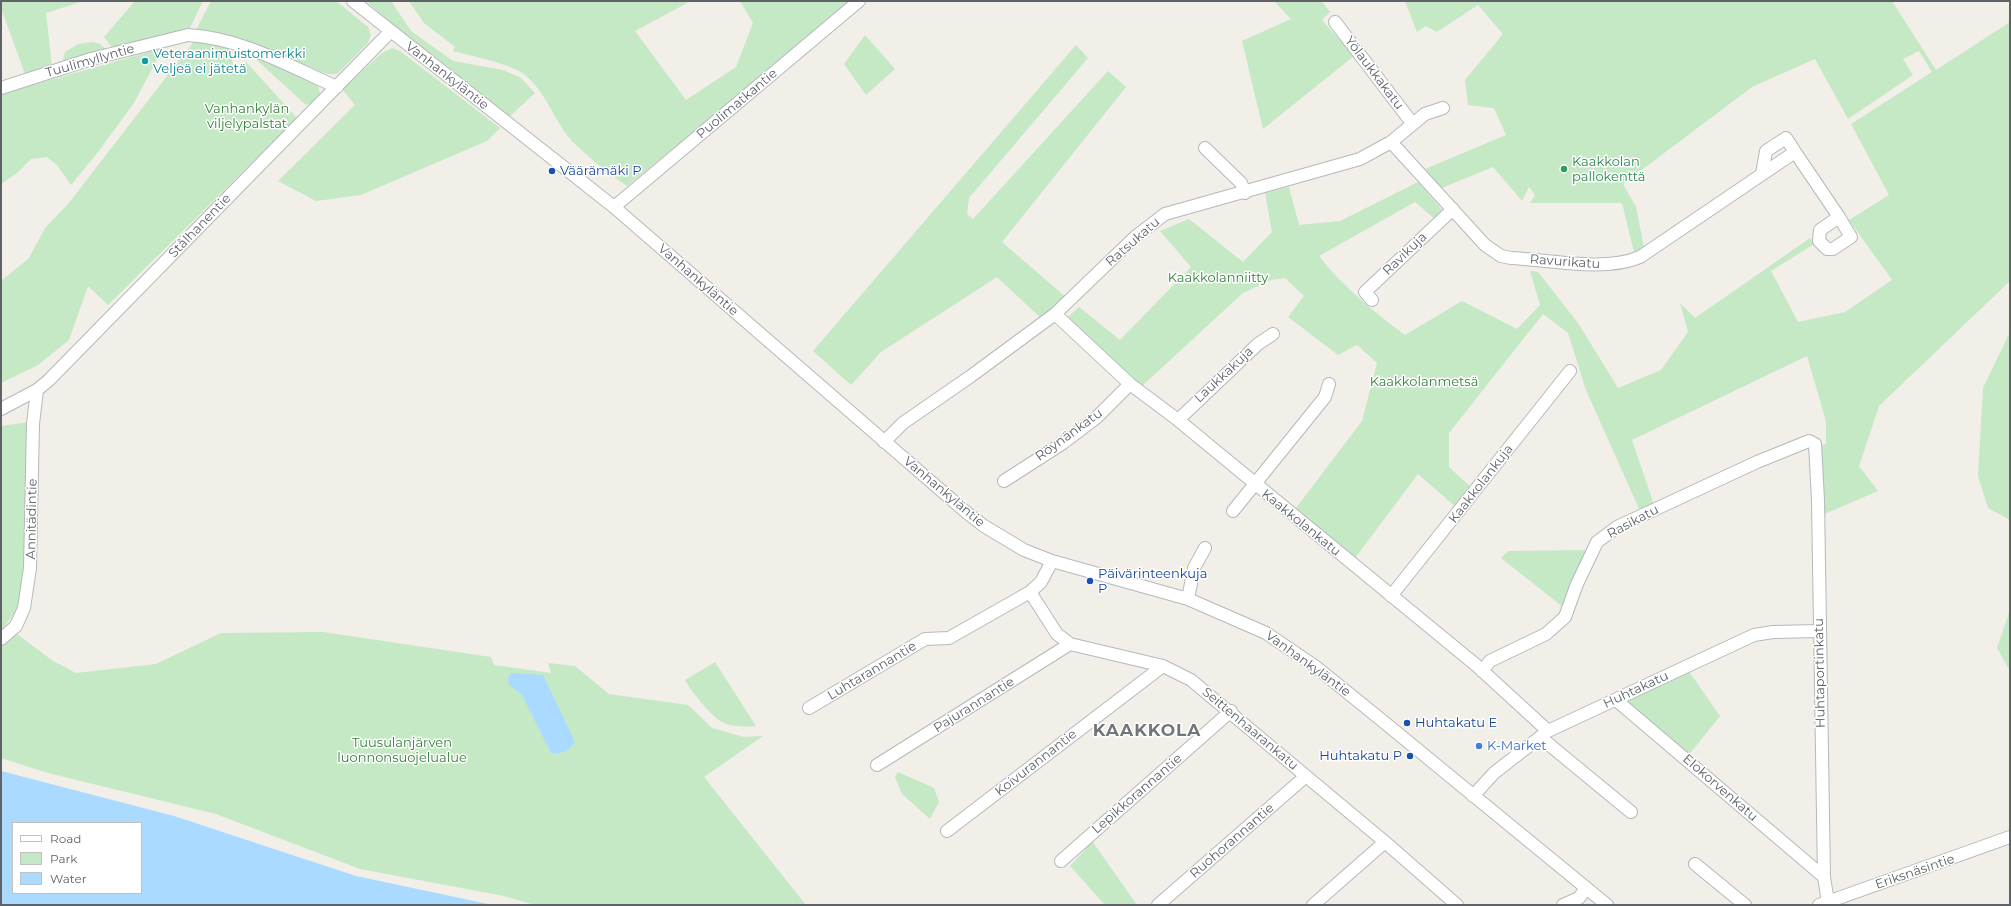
<!DOCTYPE html>
<meta charset="utf-8">
<style>
body{margin:0}
#map{position:relative;width:2011px;height:906px;overflow:hidden;background:#f1efe8;font-family:Montserrat,sans-serif}
canvas{display:block}
.frame{position:absolute;inset:0;border:2px solid #5f6368;pointer-events:none}
.legend{position:absolute;left:12px;top:822px;width:130px;height:72px;box-sizing:border-box;background:#fff;border:1px solid #bfc1c3;margin:0;padding:5px 7px;list-style:none;font-size:12px;color:#5f6368}
.legend li{display:flex;align-items:center;gap:8px;height:20px}
.legend b{width:20px;border:1px solid #bfc1c3}
</style>
<div id="map">
<canvas width="2011" height="906"></canvas>
<div class="frame"></div>
<ul class="legend">
<li><b style="height:5px;background:#fff"></b>Road</li>
<li><b style="height:11px;background:#c5e8c5"></b>Park</li>
<li><b style="height:11px;background:#aadaff"></b>Water</li>
</ul>
</div>
<script>
const ctx = document.querySelector('canvas').getContext('2d');
ctx.lineJoin = 'round';
function paint(path, color) {
  ctx.fillStyle = color;
  ctx.fill(path, 'evenodd');
}
function strokePath(path, color, width, dash) {
  ctx.strokeStyle = color;
  ctx.lineWidth = width;
  ctx.lineCap = dash ? 'butt' : 'round';
  ctx.setLineDash(dash || []);
  ctx.stroke(path);
}
function write(font, color, halo, rows, align = 'center') {
  ctx.font = font + ' Montserrat,sans-serif';
  ctx.lineWidth = 3;
  ctx.setLineDash([]);
  ctx.textBaseline = 'middle';
  ctx.strokeStyle = halo;
  ctx.fillStyle = color;
  for (const [text, x, y, turn = 0] of rows) {
    ctx.save();
    ctx.translate(x, y);
    ctx.rotate((+turn || 0) * Math.PI / 180);
    ctx.textAlign = isNaN(turn) ? turn : align;
    if (halo) ctx.strokeText(text, 0, 0);
    ctx.fillText(text, 0, 0);
    ctx.restore();
  }
}
paint(new Path2D(`
 M1,1H83L46,13L52,66L25,74L1,8Z
 M135,1H203L190,28L113,49L104,37Z
 M211,1H336L368,27L371,35L368,43L337,74H327L241,39L196,30Z
 M366,1H391L411,31L453,61L503,70L521,78L535,93L508,118L457,80Z
 M409,1H691L635,31L686,100L736,67L753,23L740,1H851L774,66L627,186C610,174 585,155 571,140C554,120 546,92 525,75C512,64 471,56 453,51L455,47L424,23Z
 M1274,1H1321L1330,12L1322,20L1354,56L1263,129L1242,41L1291,19Z
 M1405,1H1892L1936,70L2010,22V281L1879,406L1859,466L1878,491L1820,516L1818,446L1826,444V421L1807,356L1632,440L1654,505L1640,511L1586,390L1568,333L1543,314L1449,433V467L1473,489L1457,508L1418,474L1352,562L1293,512L1362,421L1377,363L1357,345L1338,355L1288,317L1304,296L1285,278L1271,280L1243,293L1142,386L1066,319L1079,307L1120,340L1191,267L1160,231L1189,219L1243,262L1272,232L1265,193L1289,187L1299,225L1340,221L1418,182L1443,211L1435,219L1415,202L1319,256C1343,287 1374,312 1405,335L1462,301L1517,329L1540,305L1530,271L1538,272L1578,323L1618,388L1661,370L1688,332L1680,303L1695,318L1810,238L1814,244L1771,271L1798,322L1845,312L1892,280L1849,220L1889,195L1851,124L1932,72L1919,51L1903,59L1913,75L1848,119L1815,59L1752,87L1623,184L1636,207L1644,248L1634,252L1622,203H1530L1535,195L1529,187L1522,201L1493,167L1442,188L1425,169L1506,135L1494,108L1468,105L1465,80L1503,34L1478,5L1437,32L1426,26L1417,32Z
 M865,35L895,69L866,95L844,64Z
 M195,40L229,47L235,74L246,62L297,118L108,305L88,286L69,340L38,365L1,383V281L29,258L45,228L68,204Z
 M93,42L100,44L107,51L62,64L65,52L78,44Z
 M1076,45L1088,58L969,198L967,214L973,219L1108,71L1126,87L1002,242L1068,299L1043,320L997,277L881,352L851,385L813,351Z
 M163,48L134,103L98,152L71,185L57,165L47,157L31,159L17,173L1,184V94Z
 M392,48L400,51L500,128L487,141L361,195L316,201L278,181L355,105L342,89L382,53Z
 M249,53L318,85L320,94L315,102L306,105Z
 M2010,332V520L1988,508L1978,476L1983,388Z
 M29,422L27,568L20,606L1,631V426Z
 M1587,550L1563,607L1501,558L1508,551Z
 M2010,610V671L1997,648Z
 M323,632L491,657L494,665L551,673L548,663L575,666L609,694L688,705L712,728L744,737L763,736L704,777L806,905H535L504,896L360,869L216,814L48,773L1,758V647L17,634L53,661L76,673L156,664L221,633Z
 M715,662L756,726C746,727 732,727 722,722C711,716 691,691 685,680Z
 M1688,670L1720,716L1688,756L1626,701Z
 M898,772L934,788L939,802L930,819L902,794L895,777Z
 M1090,838L1137,905H1105L1070,866L1086,849L1083,845Z`), '#c5e8c5');
paint(new Path2D(`
 M511,673L543,675L575,742C568,751 563,754 551,753L522,695L509,685L508,678Z
 M1,771L174,816L356,876L493,905H1ZM13,823H141V893H13Z`), '#aadaff');
const minor = new Path2D(`
 M353,1L614,207L966,512L984,526L1024,550L1052,561L1188,599L1266,633L1316,667L1379,718L1607,905
 M1335,22L1412,123
 M1,88L91,59L188,35C242,38 289,66 337,87
 M1391,142L1485,245L1501,256L1511,258C1550,260 1605,272 1640,257L1795,152L1839,217L1820,230L1819,241L1827,249H1833L1851,237L1839,217
 M1205,148L1241,183L1245,193
 M1762,174L1766,151L1786,138L1795,152
 M614,207L859,1
 M1372,300L1365,292L1453,209
 M1055,314L1130,384L1178,420L1476,665L1548,731
 M1,409L37,390L49,380L391,31
 M1178,420L1258,344L1273,334
 M884,442L903,423L971,376L1055,314L1135,237L1165,214L1360,159L1391,142L1425,114L1443,108
 M1004,481L1063,443L1096,418L1130,384
 M1233,511L1325,397L1329,384
 M1030,592L1057,634L1070,644L1163,666L1191,680L1385,842L1457,905
 M1391,596L1570,371
 M1188,599L1194,568L1205,548
 M1,639L16,626L24,608L30,568L33,424L37,390
 M1482,671L1490,661L1546,634L1565,617L1577,584L1597,542L1617,527L1757,462L1809,441L1815,444L1818,500L1824,877L1828,902
 M1616,700L1824,877
 M809,708L925,639L949,638L1030,592L1041,582L1052,561
 M1540,737L1631,812
 M877,765L1070,644
 M1473,796L1494,773L1548,731L1754,635L1773,632L1819,631
 M947,831L1163,666
 M1061,861L1231,711
 M1695,864L1745,905
 M1158,905L1306,776
 M1313,905L1385,842
 M1563,905L1579,898L1586,888
 M1819,905L2010,837`);
strokePath(minor, '#b5b8bc', 14);
strokePath(minor, '#fff', 12);
for (const [x, y, r, color] of [
 [145,61,4,"#0f9aa8"],
 [1564,169,4,"#2e9e5b"],
 [552,171,4,"#1a4fb4"],
 [1090,581,4,"#1a4fb4"],
 [1407,723,4,"#1a4fb4"],
 [1479,746,4,"#3f7fe0"],
 [1410,756,4,"#1a4fb4"]
]) {
  const dot = new Path2D();
  dot.arc(x, y, r, 0, 2 * Math.PI);
  ctx.fillStyle = color;
  ctx.fill(dot);
  strokePath(dot, '#fff', 1.5);
}
write('13px', '#0d838f', '#fff', [
 ["Veteraanimuistomerkki",153,54],
 ["Veljeä ei jätetä",153,69]
], 'left');
write('13px', '#5f6368', '#fff', [
 ["Tuulimyllyntie",90,61,-16],
 ["Yölaukkakatu",1374,73,53],
 ["Vanhankyläntie",447,76,38],
 ["Puolimatkantie",737,104,-40],
 ["Stålhanentie",200,226,-46],
 ["Ratsukatu",1133,242,-41],
 ["Ravikuja",1405,254,-44],
 ["Ravurikatu",1565,262,4],
 ["Vanhankyläntie",698,280,41],
 ["Laukkakuja",1224,375,-43],
 ["Röynänkatu",1069,435,-36],
 ["Kaakkolankuja",1481,484,-52],
 ["Vanhankyläntie",944,492,40],
 ["Annitädintie",32,519,-89],
 ["Rasikatu",1633,522,-28],
 ["Kaakkolankatu",1301,523,39],
 ["Vanhankyläntie",1308,664,36],
 ["Luhtarannantie",872,671,-31],
 ["Huhtaportinkatu",1820,673,-91],
 ["Huhtakatu",1636,690,-25],
 ["Pajurannantie",974,705,-32],
 ["Seittenhaarankatu",1250,729,40],
 ["Koivurannantie",1036,763,-38],
 ["Elokorvenkatu",1720,788,41],
 ["Lepikkorannantie",1137,794,-41],
 ["Ruohorannantie",1232,841,-41],
 ["Eriksnäsintie",1915,872,-19]
]);
write('13px', '#348238', '#fff', [
 ["Vanhankylän",247,109],
 ["viljelypalstat",247,124],
 ["Kaakkolanniitty",1218,278],
 ["Kaakkolanmetsä",1424,382],
 ["Tuusulanjärven",402,743],
 ["luonnonsuojelualue",402,758]
]);
write('13px', '#27864d', '#fff', [
 ["Kaakkolan",1572,162],
 ["pallokenttä",1572,177]
], 'left');
write('13px', '#164399', '#fff', [
 ["Väärämäki P",560,171],
 ["Päivärinteenkuja",1098,574],
 ["P",1098,589],
 ["Huhtakatu E",1415,723],
 ["Huhtakatu P",1402,756,"right"]
], 'left');
write('13px', '#366cbe', '#fff', [
 ["K-Market",1487,746]
], 'left');
ctx.letterSpacing = '1px';
write('bold 17px', '#70757a', '#fff', [
 ["KAAKKOLA",1147,731]
]);
ctx.letterSpacing = '0px';
</script>
